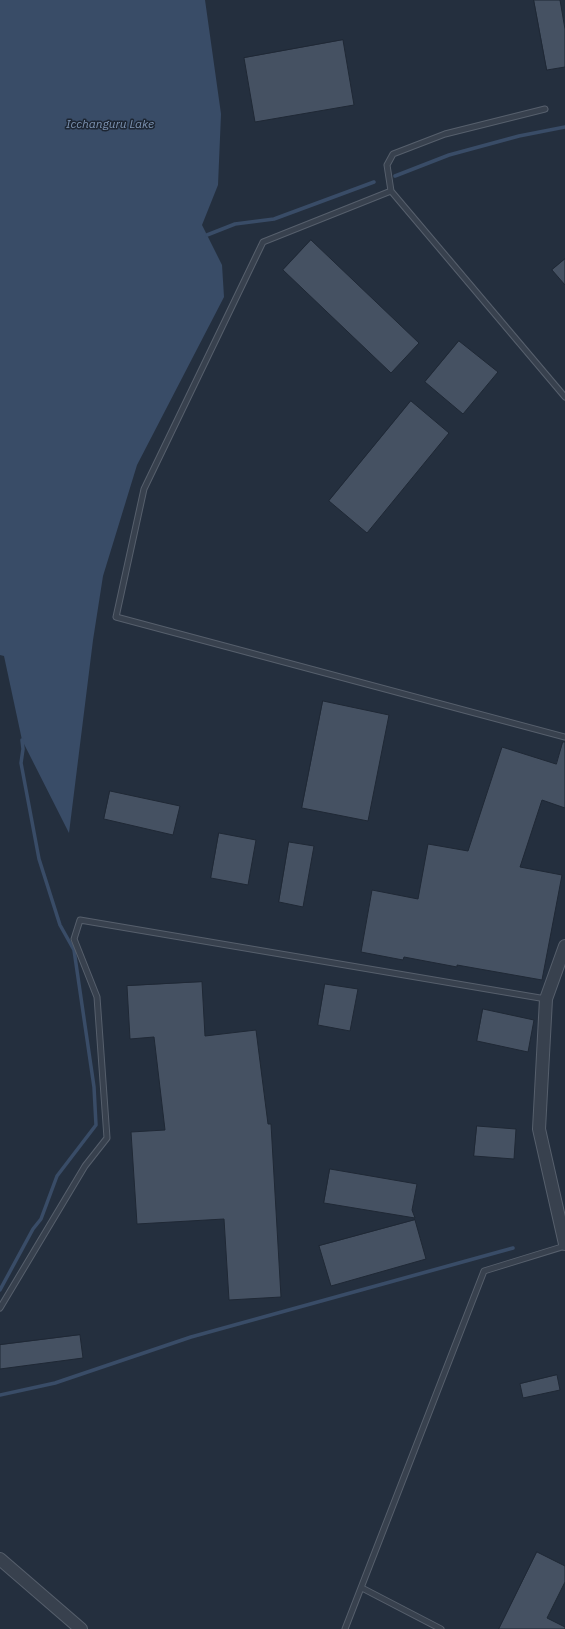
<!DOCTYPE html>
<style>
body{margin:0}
canvas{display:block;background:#242f3e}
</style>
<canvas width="565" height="1629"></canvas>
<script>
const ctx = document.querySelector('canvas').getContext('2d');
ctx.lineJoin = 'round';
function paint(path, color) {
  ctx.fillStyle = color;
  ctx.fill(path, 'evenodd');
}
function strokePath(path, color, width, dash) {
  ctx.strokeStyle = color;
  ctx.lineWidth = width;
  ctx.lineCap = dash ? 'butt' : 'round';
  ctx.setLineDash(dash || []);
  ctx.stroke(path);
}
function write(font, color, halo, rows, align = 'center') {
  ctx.font = font + ' "IBM Plex Sans",sans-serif';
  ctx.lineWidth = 3;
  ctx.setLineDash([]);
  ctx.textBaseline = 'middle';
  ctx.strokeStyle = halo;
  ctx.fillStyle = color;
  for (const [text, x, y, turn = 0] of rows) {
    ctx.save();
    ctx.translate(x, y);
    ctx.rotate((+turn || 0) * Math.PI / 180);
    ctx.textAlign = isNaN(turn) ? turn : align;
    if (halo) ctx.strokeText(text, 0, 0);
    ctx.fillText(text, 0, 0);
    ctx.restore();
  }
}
paint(new Path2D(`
 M0,0H205L221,114L218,185L202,225L222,265L224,297L137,465L103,576L93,640L69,833L22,740L4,656L0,655Z`), '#394c67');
strokePath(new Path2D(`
 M395,176L449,155L519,136L565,127
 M207,235L235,224L274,219L374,182
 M0,1290L33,1229L41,1219L57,1176L96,1125L94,1087L74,950L60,925L39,859L21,763L23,749L22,740
 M0,1395L55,1383L191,1337L513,1248`), '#394c67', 3.5);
const building = new Path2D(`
 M534,0H560L565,29V67L547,70Z
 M343,40L354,105L255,122L244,58Z
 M311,240L419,343L391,373L283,270Z
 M565,259V285L552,270Z
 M459,341L498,372L463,414L425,382Z
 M411,401L449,433L367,533L329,501Z
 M323,701L389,715L368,821L302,808Z
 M563,742H565V808L542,800L520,867L562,875L542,980L457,965V967L404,957L403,960L361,952L372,890L418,899L428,844L468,851L502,747L556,764Z
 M110,791L180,806L173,835L104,819Z
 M219,833L256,840L248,885L211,878Z
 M289,842L314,846L303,907L279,902Z
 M202,982L205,1036L256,1030L268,1124H271L281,1297L229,1300L224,1219L137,1224L131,1132L165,1130L154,1037L130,1039L127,986Z
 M325,984L358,989L350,1031L318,1025Z
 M483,1009L534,1020L528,1052L477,1041Z
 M477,1126L516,1129L514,1159L474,1156Z
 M330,1169L417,1184L412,1210L415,1218L324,1203Z
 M415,1220L426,1259L331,1286L319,1246Z
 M80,1335L83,1358L0,1369V1345Z
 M557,1375L560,1390L523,1398L520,1384Z
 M537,1552L565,1566V1582L547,1618L565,1627V1629H499Z`);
paint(building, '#455162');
strokePath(building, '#1f2835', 1);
const service = new Path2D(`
 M391,191L387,165L393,154L445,134L545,109
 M565,397L391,191L263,242L144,489L116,617L565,737
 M0,1308L85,1166L107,1138L97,997L74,939L80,920L546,999
 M362,1588L441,1629
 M345,1629L484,1271L565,1246`);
const tertiary = new Path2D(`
 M565,946L546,999L539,1129L565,1244
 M0,1559L81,1629`);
strokePath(service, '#565f6c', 7);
strokePath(tertiary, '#565f6c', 14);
strokePath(service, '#38414e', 5);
strokePath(tertiary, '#38414e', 12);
write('italic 12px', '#7c92b1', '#1d2633', [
 ["Icchanguru Lake",110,125]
]);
</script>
